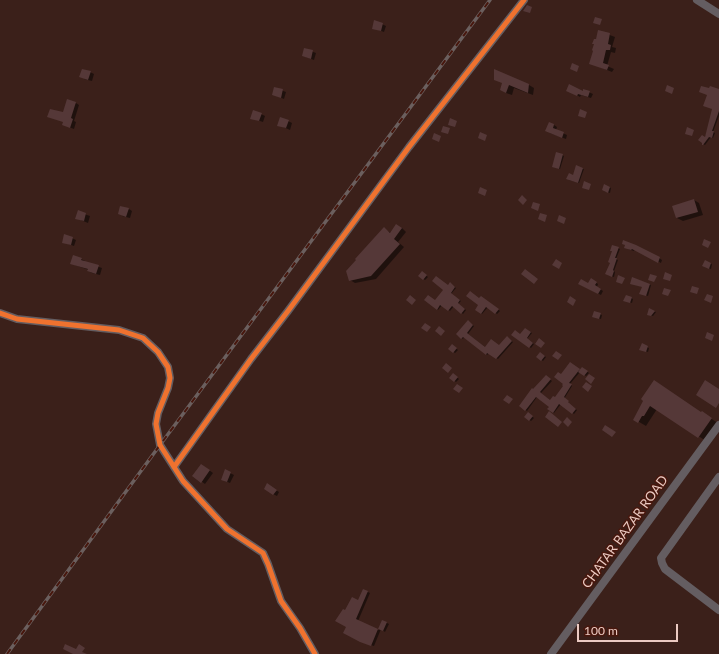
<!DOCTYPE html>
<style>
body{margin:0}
#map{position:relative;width:719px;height:654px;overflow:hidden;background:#3b201a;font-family:Lato,sans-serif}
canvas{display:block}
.scale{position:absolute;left:577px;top:624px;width:101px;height:18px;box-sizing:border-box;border:2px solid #ebcac2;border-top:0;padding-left:5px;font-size:12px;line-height:14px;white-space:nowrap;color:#ebcac2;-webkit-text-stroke:3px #48170d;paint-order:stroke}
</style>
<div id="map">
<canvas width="719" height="654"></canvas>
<div class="scale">100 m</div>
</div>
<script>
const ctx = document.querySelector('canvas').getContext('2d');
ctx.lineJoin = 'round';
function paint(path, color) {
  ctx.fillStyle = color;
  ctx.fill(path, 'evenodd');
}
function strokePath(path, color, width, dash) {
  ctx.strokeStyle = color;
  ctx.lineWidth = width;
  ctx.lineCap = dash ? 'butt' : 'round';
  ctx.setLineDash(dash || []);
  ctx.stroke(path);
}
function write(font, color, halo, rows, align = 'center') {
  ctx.font = font + ' Lato,sans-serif';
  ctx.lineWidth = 3;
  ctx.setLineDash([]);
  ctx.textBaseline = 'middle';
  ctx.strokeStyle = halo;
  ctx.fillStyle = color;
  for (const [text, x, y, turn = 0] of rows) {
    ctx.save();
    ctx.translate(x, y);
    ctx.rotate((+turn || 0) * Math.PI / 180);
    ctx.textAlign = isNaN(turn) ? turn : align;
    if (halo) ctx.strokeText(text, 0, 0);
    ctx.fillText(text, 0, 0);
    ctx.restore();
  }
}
paint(new Path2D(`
 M375,21L386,26L384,32L373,28Z
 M599,31L615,37L612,47L616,48L615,53L611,52L607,66L614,69L612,72L590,63L595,50V44Z
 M305,49L316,53L314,60L303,56Z
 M90,72L94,74L92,81L84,79Z
 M503,83L529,85L534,88L533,95L514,88L512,95L506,93Z
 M275,88L286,92L284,99L277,96Z
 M568,90L583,92L584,90L593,94L591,98L581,95L580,97Z
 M719,93V116L713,132L715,133L713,138L711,137L705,145L703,144Z
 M76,103L79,105L74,121L76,122L74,129L66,126L64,114Z
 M261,114L265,116L263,122L251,118Z
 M288,121L292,123L290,130L279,125Z
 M554,125L557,127L556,130L567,135L566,139L550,133Z
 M562,155L564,156L560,169L554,167Z
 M582,169H584L579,183L569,180Z
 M604,185L611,188L610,193L604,191Z
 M694,200L699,203L703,215L683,221L677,218Z
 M129,209L132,211L130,218L122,216Z
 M78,212L90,216L88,223L76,218Z
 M402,228L406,232L398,242L404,247L376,279L355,283L350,280L384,229L391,233Z
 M65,235L76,240L74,246L63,242Z
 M626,245L659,258L662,260L661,263L635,249L634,251L628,249Z
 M618,248L620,249L616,259L618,260L614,271L615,272L614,277L608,275Z
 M81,259L85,261L84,262L102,268L100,275L92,273L88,271L89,270L75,265Z
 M705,262L712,264L711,269L705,267Z
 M422,272L428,277L425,280L419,276Z
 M633,279L651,285L648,296L642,294L643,287L633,284Z
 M592,280L598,284L597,287L603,291L601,295L579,284L588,285Z
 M450,284L456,288L451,294L461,301L458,304L466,310L463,314L454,306L450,311L442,305L438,310L425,300L435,301Z
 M626,296L633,299L632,303L626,301Z
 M480,300L494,306L500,311L497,314L488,307L482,314L476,309L479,305Z
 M649,310L656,312L653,316L649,315Z
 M595,312L602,315L601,319L595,317Z
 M468,322L474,326L468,334L486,348L500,346L507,338L513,342L498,359L489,353L487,355L464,337L463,339L457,334Z
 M526,329L532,333L527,339L534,344L531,348L513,335H521Z
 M452,345L458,350L455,353L449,349Z
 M642,345L649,348L648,352L642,350Z
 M540,353L546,357L543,361L537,357Z
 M570,363L580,371L583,368L589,373L586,376L580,372L570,384L572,386L564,399L569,403L568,404L577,410L574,414L561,404L554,413L548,409L550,406L537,397L527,411L521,406L546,376L552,381L541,393L551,401L555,398L565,386L561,375Z
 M453,374L459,379L456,382L450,378Z
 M645,401L702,413L718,423L706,441L657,409L646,426L634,419Z
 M528,413L534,418L531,421L525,417Z
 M205,467L213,473L205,484L194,476Z
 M230,473L234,475L230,483L225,481Z
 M271,487L279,492L277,496L273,494Z
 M364,590L370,593L358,621L379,630L383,621L389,624L385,632L381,629L374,646L364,643L347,627Z`), '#0007');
paint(new Path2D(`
 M527,5L532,7L530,13L523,11Z
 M595,17L602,19L600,25L593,23Z
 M374,20L383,23L381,31L372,29Z
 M598,30L610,33L608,44L611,45L610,50H606L603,63L609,65L607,70L589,64L593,51L592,50L594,44H592L594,39H596Z
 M304,48L313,50L311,59L302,56Z
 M572,63L579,66L577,72L570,69Z
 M82,69L91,71L88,80L79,77Z
 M494,69L529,84L528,93L509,85L506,93L500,90L502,83L494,80Z
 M569,84L583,91V89L590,91L588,97L578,94L577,96L566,91Z
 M667,85L674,88L672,94L665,91Z
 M701,86L709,88L710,86L719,89V111L712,131H714L712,138L709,137L703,145H702V143L698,140L702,135L705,137L712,109L703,106L707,95L699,92Z
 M274,87L283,89L281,98L272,95Z
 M67,99L76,102L71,118L73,119L70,128L62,125L63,122L47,117L50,109L63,112Z
 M580,109L587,112L585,118L578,116Z
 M253,110L262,113L259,121L250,119Z
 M280,117L289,120L286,128L277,126Z
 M450,118L457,121L455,127L448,125Z
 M549,122L554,124L553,128L564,132L562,138L545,131Z
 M443,126L450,128L448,134L441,132Z
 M687,127L694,130L692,136L685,134Z
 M480,132L487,135L485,141L478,138Z
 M434,133L441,136L439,142L432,139Z
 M556,152L563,154L559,169L552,167Z
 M576,165L583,168L578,183L566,179L569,173L573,175Z
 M584,181L591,184L589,190L582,188Z
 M604,184L610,187L608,193L602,190Z
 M480,187L487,190L485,196L478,193Z
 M522,195L527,200L523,205L518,200Z
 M694,199L698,212L676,218L672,206Z
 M533,202L540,204L538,211L531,208Z
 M120,206L129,208L126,217L118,214Z
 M78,210L86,213L84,221L75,219Z
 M540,213L547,215L545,222L538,219Z
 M559,215L566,218L564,224L557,221Z
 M396,224L402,228L394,239L400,244L371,276L349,281L346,271L356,260L355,259L384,227L390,233Z
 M64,234L73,237L71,245L62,243Z
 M704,239L711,242L708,248L702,245Z
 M623,240L636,245L660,257L658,263L632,249L631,250L624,248L625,245L622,244Z
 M612,245L619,247L615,258H617L613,270L614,271L612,277L605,274L610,263L608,262L612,251H610Z
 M73,255L82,258L81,260L99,265L96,274L87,271L88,269L70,264Z
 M556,259L562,263L559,269L552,265Z
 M705,260L711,263L709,269L702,266Z
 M525,269L538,279L534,284L521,274Z
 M422,271L427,275L423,280L418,276Z
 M665,272L672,275L670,281L663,279Z
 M650,274L657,276L654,282L648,280Z
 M618,275L625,278L622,284L616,282Z
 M436,276L448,285L450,282L455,287L451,293L460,300L458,303L465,309L461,314L452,306L448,311L440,305L437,310L424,300L428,295L435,300L443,290L432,281Z
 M632,277L650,284L646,296L639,294L642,287L630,284Z
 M591,278L597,282L595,285L601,289L598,294L578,284L581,279L588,283Z
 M692,286L699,288L697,294L690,292Z
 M664,288L671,290L668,296L662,294Z
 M470,291L479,298L481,296L499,309L495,314L486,307L481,314L475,310L478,305L466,296Z
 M707,294L713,296L711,303L704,300Z
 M410,295L416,300L412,305L406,300Z
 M626,295L632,297L630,303L623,301Z
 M570,296L576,300L573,306L567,302Z
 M649,308L655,311L651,316L647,315Z
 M594,311L601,313L599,319L592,317Z
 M468,320L473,325L467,333L485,347L491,339L499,345L507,336L512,341L496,359L487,353L486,355L463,337L461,339L456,334Z
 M425,323L431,327L427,332L421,328Z
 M439,326L445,331L441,336L435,331Z
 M525,328L531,332L527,338L533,343L529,348L511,335L515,330L520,334Z
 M707,332L714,335L712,341L705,338Z
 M539,338L545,343L541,348L535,344Z
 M642,343L648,346L646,352L639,350Z
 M452,344L457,348L453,353L448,349Z
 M556,351L562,355L558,360L552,356Z
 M540,352L545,356L541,361L536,357Z
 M570,362L580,369L569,383L572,384L564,397L569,401L568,402L576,409L572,414L559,404L553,413L547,409L549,407L536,397L525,411L519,406L532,388L533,389L546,375L551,379L540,392L550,400L553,396L555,397L563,386L562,385L563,384L554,377L558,372L561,374Z
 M446,363L452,368L448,373L442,368Z
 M582,367L588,371L584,376L578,372Z
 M453,373L458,377L454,382L449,378Z
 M589,374L595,378L591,384L585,379Z
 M654,380L701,412L702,411L712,418L698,438L650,406L644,416H642L638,423L633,420L643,401L641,399Z
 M705,380L719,389V403L716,408L696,395Z
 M586,382L592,386L588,392L582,387Z
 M457,384L463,388L459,393L453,389Z
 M507,395L513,399L509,404L503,400Z
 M549,411L562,422L558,427L545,417Z
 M528,412L533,416L529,421L524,417Z
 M567,417L572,422L568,427L563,422Z
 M605,425L616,432L612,437L602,430Z
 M201,464L210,470L201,483L192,476Z
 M225,469L231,472L227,482L221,480Z
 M267,483L277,490L273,495L264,489Z
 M363,589L368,591L356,619L378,629L382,620L387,622L383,631L378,629L371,646L360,642L343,633L346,627L335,621L343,609L345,610L352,597L358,600Z
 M65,644L76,649L79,644L85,648L82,652L87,654H73L63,649Z`), '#553838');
strokePath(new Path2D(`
 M697,0L719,14
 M0,313L17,319L119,330L143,338L158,352L168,367L170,378L168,388L158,413L156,424L160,445L183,481L227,529L263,553L268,564L281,601L300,628L315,654
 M174,467L251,359L288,311L409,147L524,0
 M719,477L661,558L662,563L665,569L719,610
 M551,654L719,425`), '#645d61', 8);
const rail = new Path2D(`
 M7,654L160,445L490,0`);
strokePath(rail, '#6b5f5e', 3.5);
strokePath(rail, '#48170d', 2, [6]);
strokePath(new Path2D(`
 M0,313L17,319L119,330L143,338L158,352L168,367L170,378L168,388L158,413L156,424L160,445L183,481L227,529L263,553L268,564L281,601L300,628L315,654
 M174,467L251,359L288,311L409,147L524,0`), '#ef722f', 5);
write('13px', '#ebcac2', '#48170d', [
 ["CHATAR BAZAR ROAD",625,532,-54]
]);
</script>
